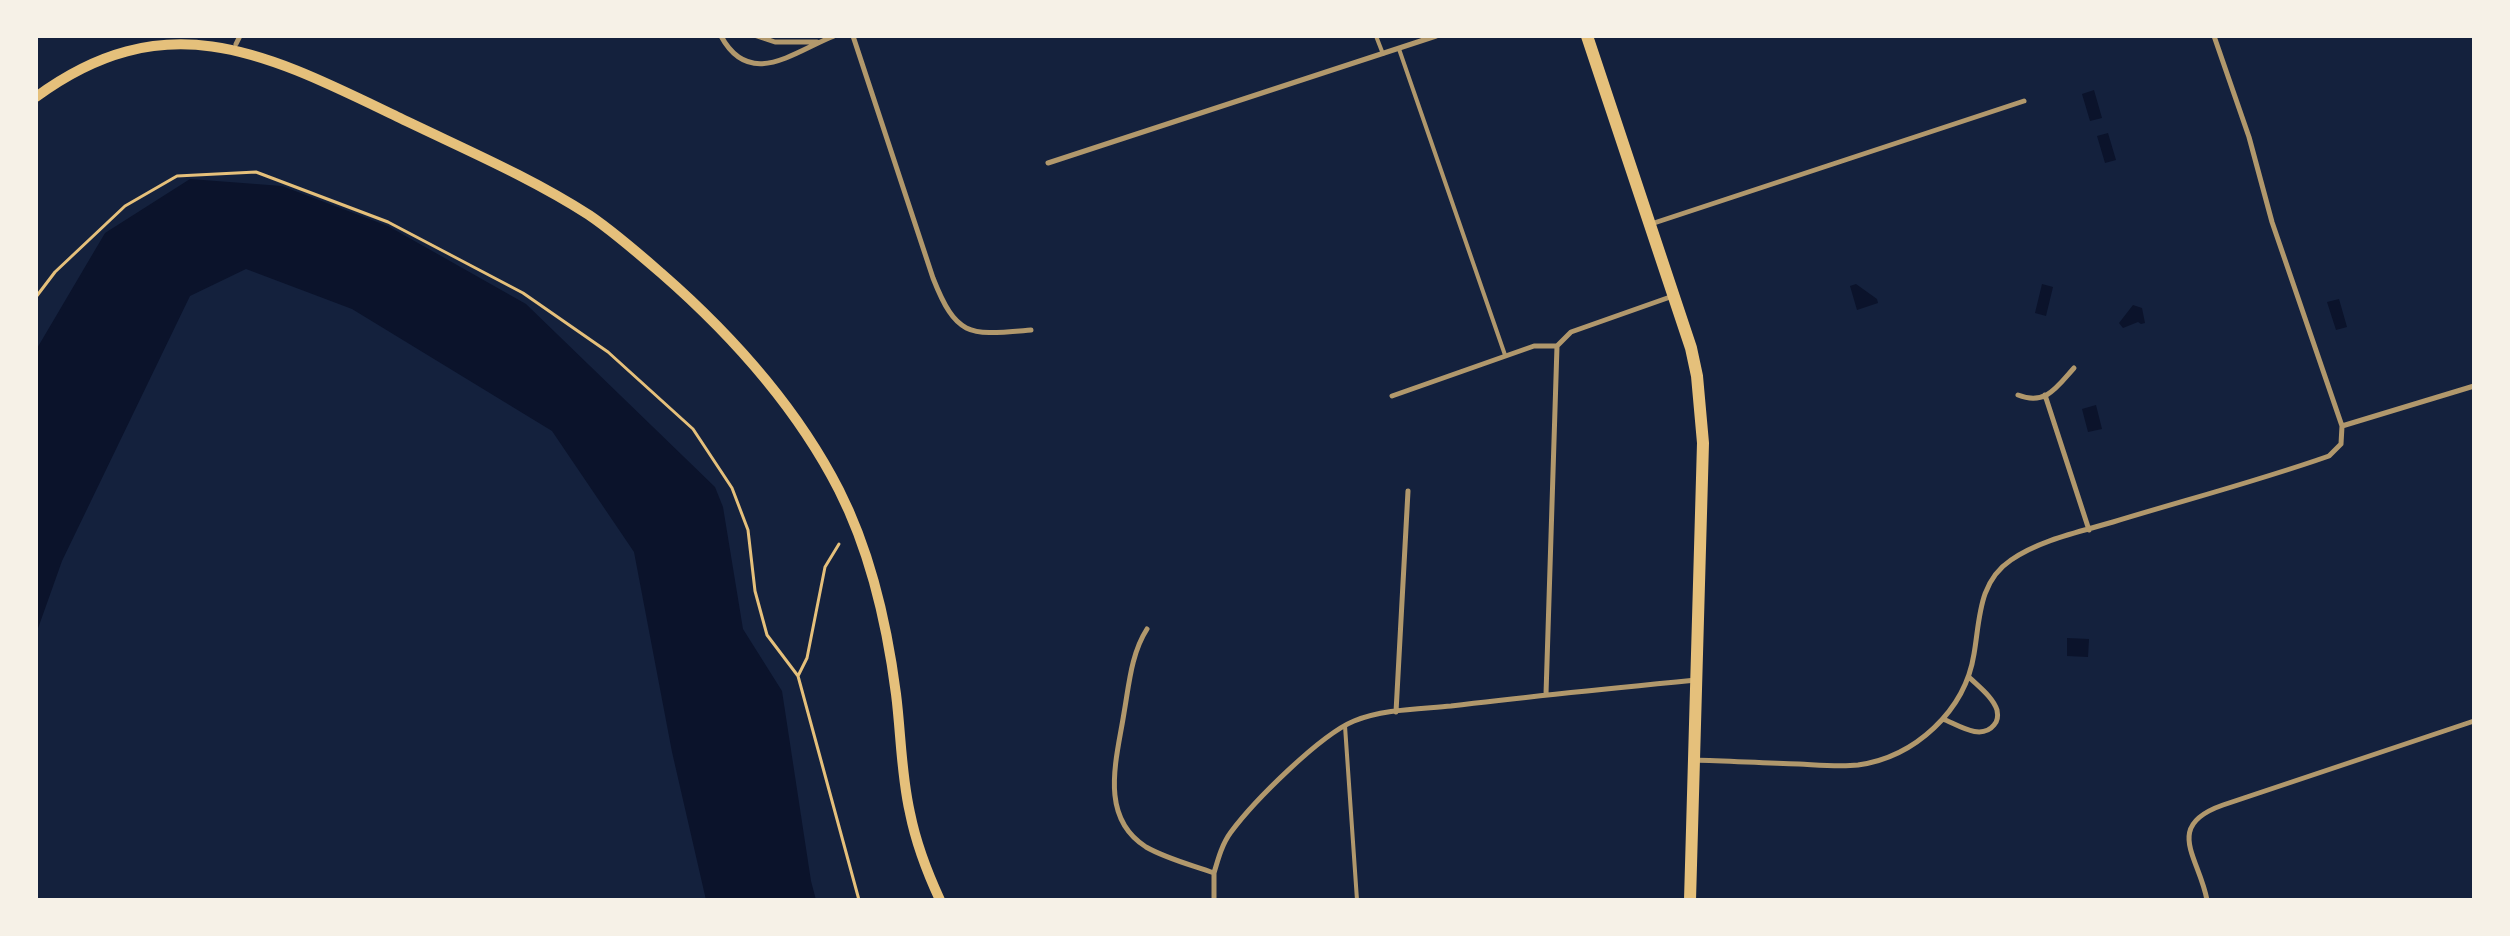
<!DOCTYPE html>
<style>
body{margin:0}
#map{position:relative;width:2510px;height:936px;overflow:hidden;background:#14213d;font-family:"Source Sans 3",sans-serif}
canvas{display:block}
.frame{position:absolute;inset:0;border:38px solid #f6f1e7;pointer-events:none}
</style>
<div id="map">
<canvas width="2510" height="936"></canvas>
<div class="frame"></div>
</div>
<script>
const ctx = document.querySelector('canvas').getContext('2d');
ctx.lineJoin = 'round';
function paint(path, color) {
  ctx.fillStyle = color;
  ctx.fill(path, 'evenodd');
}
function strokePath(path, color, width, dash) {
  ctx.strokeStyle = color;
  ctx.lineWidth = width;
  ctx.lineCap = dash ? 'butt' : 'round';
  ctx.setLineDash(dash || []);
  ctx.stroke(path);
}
paint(new Path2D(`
 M2094,90L2102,118L2090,121L2082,94Z
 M2108,133L2116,160L2105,163L2097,136Z
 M190,179L282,186L388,226L526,304L715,487L723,507L743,629L782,691L811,881L816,900H706L672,752L634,552L552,431L352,309L246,269L190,296L62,561L36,634V350L105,233Z
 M1856,284L1877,299L1878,303L1857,310L1850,286Z
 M2042,284L2053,287L2046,316L2035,313Z
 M2339,299L2347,327L2336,330L2327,302Z
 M2133,305L2142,308L2145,323L2141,324L2138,322L2123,328L2119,323Z
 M2096,405L2102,429L2088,432L2082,409Z
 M2067,638L2089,639L2088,657L2067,656Z`), '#0b132b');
strokePath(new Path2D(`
 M36,297L55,272L125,206L177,176L256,172L388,222L523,293L608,352L693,429L732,488L748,530L755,591L767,635L798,676L859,900
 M798,676L807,658L825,567L839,544`), '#e5c07b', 3);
strokePath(new Path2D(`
 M1376,36L1383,54
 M1399,49L1505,355
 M1345,726L1357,900`), '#b1986c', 4);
strokePath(new Path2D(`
 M721,36C750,90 795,51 834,36
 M757,36L775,42H817
 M853,36L933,278C957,339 970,335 1031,330
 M2214,36L2249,137L2272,222L2342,426
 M236,44L240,36
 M1048,163L1436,36
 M1651,224L2024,101
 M2018,395C2046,406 2057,387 2074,368
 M2045,395L2089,530
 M1392,396L1534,346H1557L1571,332L1673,296
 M1147,629C1131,654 1129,685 1124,713C1117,758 1098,817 1146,847C1167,859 1192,865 1214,873C1218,859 1222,844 1231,832C1254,801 1320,735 1354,721C1383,709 1420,709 1451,706C1533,696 1614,688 1696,680
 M1546,694L1557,346
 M1396,712L1408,491
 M1943,719C1958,725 1981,741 1994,725C1998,721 1998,715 1997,710C1993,697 1978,686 1969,677
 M1694,760C1729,761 1764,763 1799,764C1819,765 1839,767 1858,765C1915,757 1965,711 1974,654C1980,620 1978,582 2011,560C2040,540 2079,532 2113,522C2185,500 2258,481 2329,456L2341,444L2342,426L2474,386
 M1214,873V900
 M2207,900C2199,857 2163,826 2223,805L2474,721`), '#b1986c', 5);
strokePath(new Path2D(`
 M36,97C168,0 269,55 400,118C464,149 530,177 589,215C614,232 638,253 661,273C732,335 796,406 839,490C871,553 887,624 896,694C901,733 901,774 910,813C916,843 927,872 940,900`), '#e5c07b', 10);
strokePath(new Path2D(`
 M1587,36L1691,348L1697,376L1703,443L1690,900`), '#e5c07b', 12);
</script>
